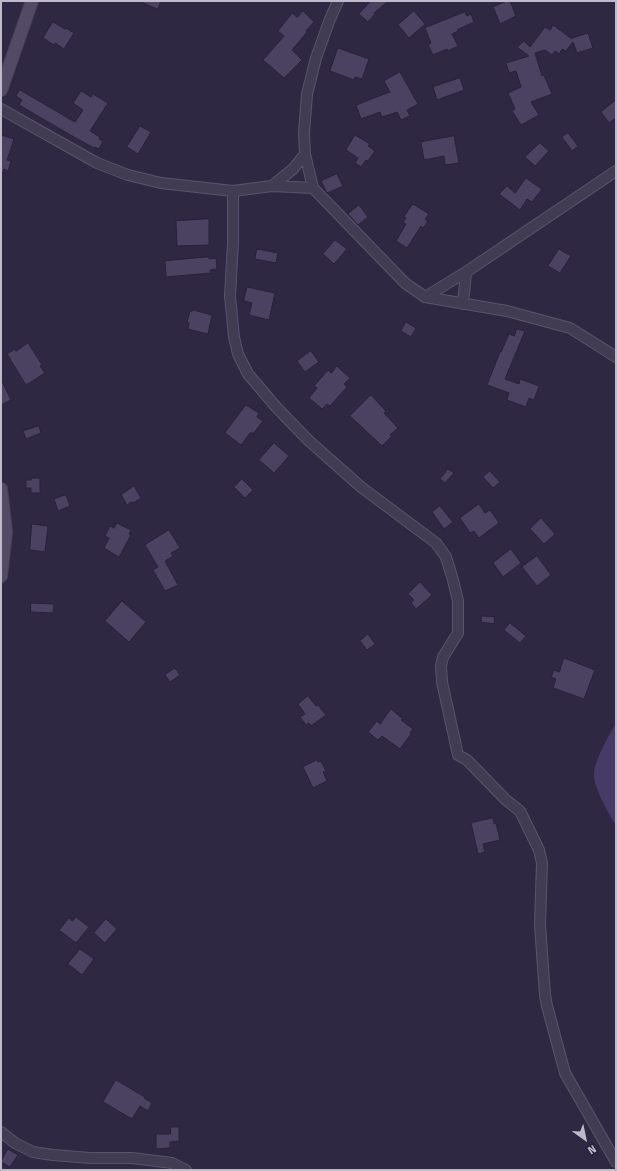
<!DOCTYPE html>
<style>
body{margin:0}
#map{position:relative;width:617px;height:1171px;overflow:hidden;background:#2f2843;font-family:"Fira Sans",sans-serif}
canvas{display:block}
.frame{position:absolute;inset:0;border:2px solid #bfb9cc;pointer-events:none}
.north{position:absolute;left:565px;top:1119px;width:40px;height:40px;-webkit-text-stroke:3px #272038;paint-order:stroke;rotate:147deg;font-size:11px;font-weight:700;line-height:16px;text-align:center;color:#bfb9cc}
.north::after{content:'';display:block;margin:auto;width:14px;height:18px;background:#bfb9cc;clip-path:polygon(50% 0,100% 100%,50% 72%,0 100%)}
</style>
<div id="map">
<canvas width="617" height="1171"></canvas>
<div class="frame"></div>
<div class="north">N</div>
</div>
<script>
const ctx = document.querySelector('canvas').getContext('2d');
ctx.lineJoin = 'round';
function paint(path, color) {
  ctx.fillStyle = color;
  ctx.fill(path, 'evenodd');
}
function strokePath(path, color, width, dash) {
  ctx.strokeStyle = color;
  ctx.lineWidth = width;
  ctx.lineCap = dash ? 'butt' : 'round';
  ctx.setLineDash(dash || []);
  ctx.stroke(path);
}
paint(new Path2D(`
 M616,723V825L613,821C607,810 592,784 594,772C596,758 609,735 616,723Z`), '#463a67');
const building = new Path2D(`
 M139,1H161L158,9Z
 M371,1H388L374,13L375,14L368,22L359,14Z
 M507,1H510L516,16L500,24L493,7Z
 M303,11L314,22L306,31L307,32L292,50L302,60L284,78L263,60L284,36L278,31L292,13L297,17Z
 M414,11L425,24L409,38L398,25Z
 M465,12L467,16L471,14L474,22L457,30L458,31L452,34L458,46L448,51L447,49L433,55L428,45L431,43L425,28Z
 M53,22L65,29L66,28L74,33L64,49L55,43L54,45L43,38Z
 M553,25L572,39V38L588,33L593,48L577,53L573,42L566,51L562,49L559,54L555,51L552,55L545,50L535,53L542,76L544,75L552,94L531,102L539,115L521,125L512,111L515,109L508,93L521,87L516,71L509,73L506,63L529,56L517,47L524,41L530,47L545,27L550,30Z
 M338,48L369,59L362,79L355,77L354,80L330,71Z
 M400,72L418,104L407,110L410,116L401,120L397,112L382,117L380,112L361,119L356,105L390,92L384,81Z
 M460,78L464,90L437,100L433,87Z
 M20,90L75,122L83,110L73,103L81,91L91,97L93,94L108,103L90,131L100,137L99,139L103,141L99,149L94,147V148L74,137L19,105L22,100L16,96Z
 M616,100V118L609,123L601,112Z
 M140,126L151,132L138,154L127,147Z
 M568,133L578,146L572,151L562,137Z
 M1,135L14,139L7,160L11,161L8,171L4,169L2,174L1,173Z
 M355,135L370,144L368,146L375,151L368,161L366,160L361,167L355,163L358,158L346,150Z
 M454,136L459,163L445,165L444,156L424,160L421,142Z
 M540,143L549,151L535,166L525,157Z
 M337,174L343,186L327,193L321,181Z
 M526,178L542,189L532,202L527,199L520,210L499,194L507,186L515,193Z
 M413,204L429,214L425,219L428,221L423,228L421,226L407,248L396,241L406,224L403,222L406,218L404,217Z
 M359,205L368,217L358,225L348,214Z
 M209,219V245L177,246L176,221Z
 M335,240L347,249L334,264L323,254Z
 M257,249L278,253L276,263L255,259Z
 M559,249L571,256L560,273L548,266Z
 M209,257V259L216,258L217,269L210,270L211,273L166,277L165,261Z
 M247,287L275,293L269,320L249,315L252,303L244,301Z
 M193,310L212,315L208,334L188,329L189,323L187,322L190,311H192Z
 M406,322L416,328L411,337L401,331Z
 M517,329L525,331L505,379L519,384L520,379L539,386L534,400L529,398L526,407L507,400L509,393L487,385L500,352H501L509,334L514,336Z
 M28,343L42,365L40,366L45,373L26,385L7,354L15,349L16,351Z
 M311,351L319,362L305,372L297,361Z
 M337,366L350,378L344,384L347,387L330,406L327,404L322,409L309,398L317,388L314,386L328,370L331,373Z
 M1,379L11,400L1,405Z
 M371,395L386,411L384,413L398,428L390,435L392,436L382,446L350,416Z
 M246,405L259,413L257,417L263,421L253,434L251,432L241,445L225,433Z
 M39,426L41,433L26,439L23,431Z
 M274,443L289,456L274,473L259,460Z
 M448,469L454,473L445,483L440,479Z
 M490,471L500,482L493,488L483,477Z
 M31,478H40V493H31V488H26V480H31Z
 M242,479L253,490L245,498L234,487Z
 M134,486L141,498L133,503L131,502L127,505L121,495Z
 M66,495L70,506L58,511L54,499Z
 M479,504L485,513L490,510L499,523L479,538L474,531L470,533L460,518Z
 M440,506L453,522L444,529L432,512Z
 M541,518L555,534L544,544L530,529Z
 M117,523L131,530L129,534L131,535L119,557L104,548L109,538L105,536L110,526L114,528Z
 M32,524L48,526L45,552L30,550Z
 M169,530L180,548L171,553L173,556L165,561L178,585L165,591L153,570L158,567L145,545Z
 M511,549L521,563L503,577L493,563Z
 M537,556L551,575L537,586L522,567Z
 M420,582L432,595L416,609L411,603L414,600L408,594Z
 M122,601L146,622L129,642L105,621Z
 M31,603L54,604L53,613L31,612Z
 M482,616L495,617L494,624L481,622Z
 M510,623L526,636L520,643L504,630Z
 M368,634L375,644L367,650L360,641Z
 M564,658L595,670L584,699L553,688L556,679L551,677L554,670L559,672Z
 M175,668L180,675L170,682L165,675Z
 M308,696L316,706L318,705L326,715L311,726L309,723L306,725L300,717L305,714L298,704Z
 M391,709L403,719L401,720L413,729L410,733L411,734L400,749L382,736L378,740L368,732L377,721L380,724Z
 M317,760L318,762L321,761L326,771L323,772L327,781L313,788L303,767Z
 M493,818L494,824L496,823L500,840L483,844L485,852L478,854L471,823Z
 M76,917L89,927L76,943L59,930L69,918L72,921Z
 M106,919L117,929L105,943L94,933Z
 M80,949L94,959L82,975L68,964Z
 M116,1080L145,1097L144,1098L152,1103L148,1111L140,1106L132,1119L103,1102Z
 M171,1127H179V1141L170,1142V1148L156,1149V1134H170Z
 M8,1149L18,1155L10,1167L1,1162Z`);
paint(building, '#4a4260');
strokePath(building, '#29223a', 1);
const street = new Path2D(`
 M338,1L330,19L316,58L307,94L304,133L305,154L313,188L405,283L425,297L507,311L570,328L616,357
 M1,109L97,163L128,175L161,183L233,191L272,186L313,188
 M272,186L293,169L305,154
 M233,191V242L230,296L234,337L238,354L248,374L277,408L308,440L361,487L436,543L446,557L453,580L458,601V633L443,657L441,666L442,682L458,755L467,760L506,800L520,811L539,850L542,863L540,925L545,995L547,1006L565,1073L616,1162
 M425,297L466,272L616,171
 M463,304L466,272
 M1,1132L15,1143L33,1152L53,1155L90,1158H132L172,1163L186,1170`);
const secondary = new Path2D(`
 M1,90L32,1
 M1,489L6,532L1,576`);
strokePath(street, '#5a546a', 12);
strokePath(secondary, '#494359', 14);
strokePath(street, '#423c52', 10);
strokePath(secondary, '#534a65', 12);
</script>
